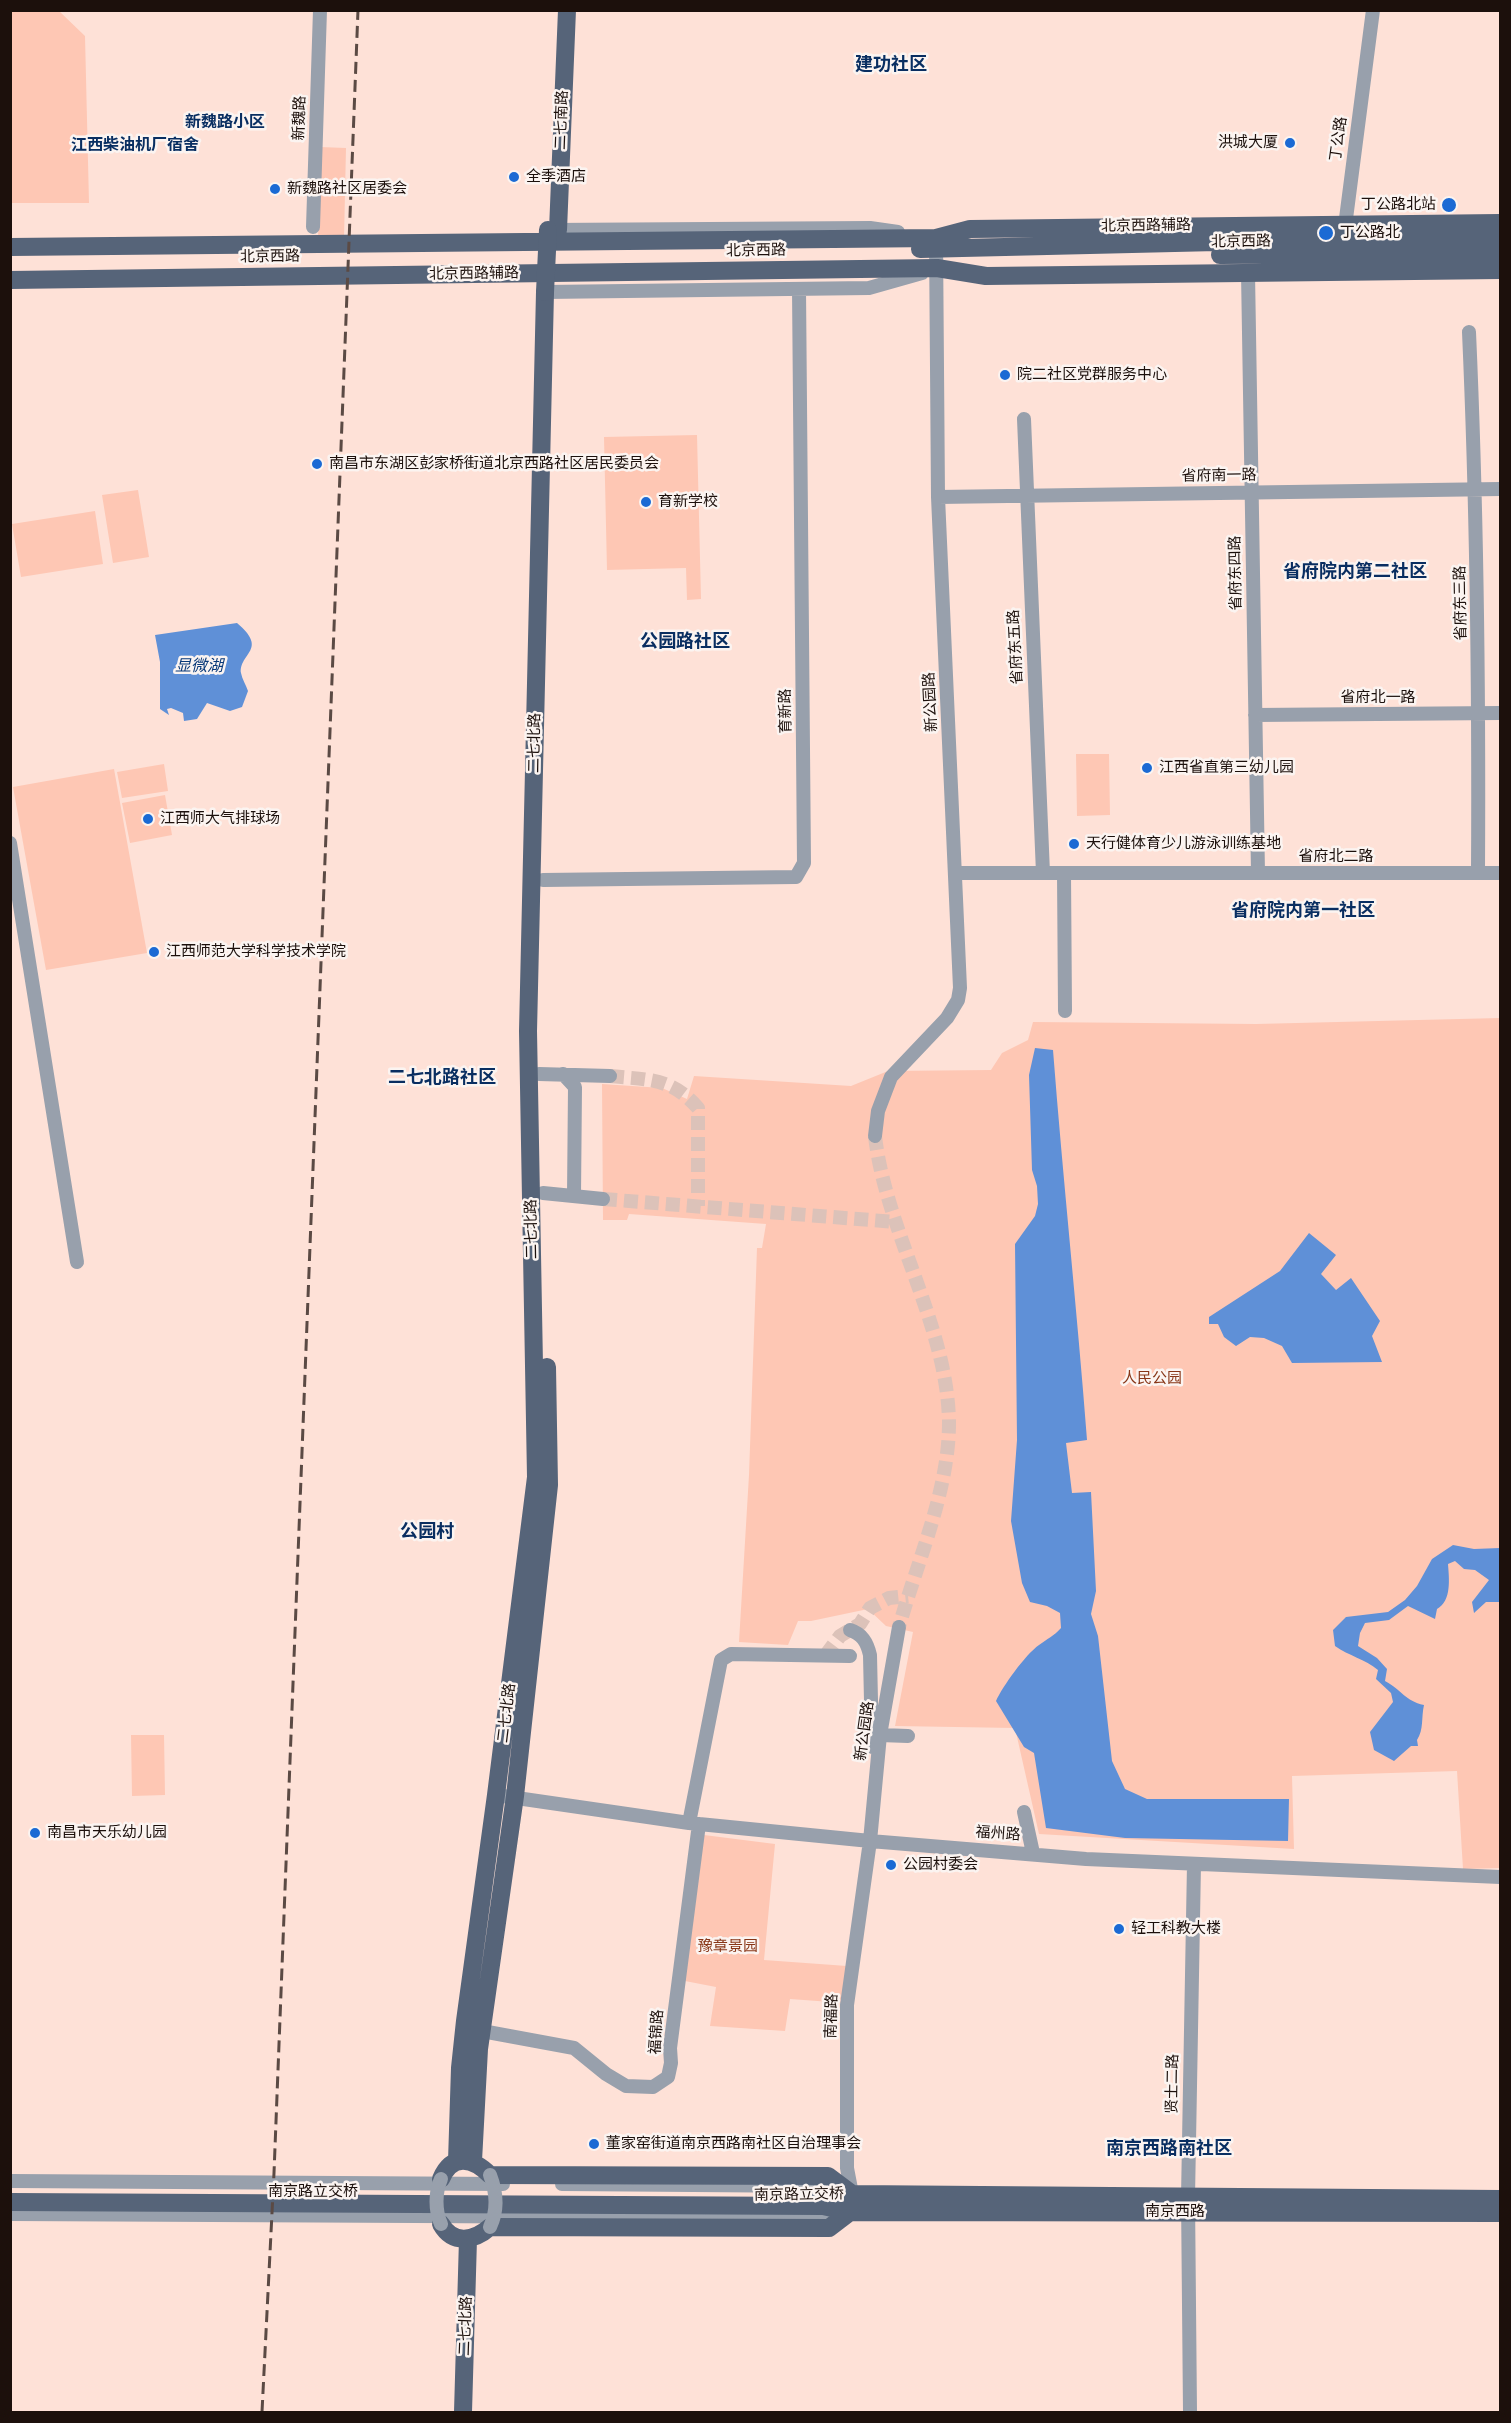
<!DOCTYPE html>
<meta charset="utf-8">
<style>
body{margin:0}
#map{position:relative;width:1511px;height:2423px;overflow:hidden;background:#fee1d7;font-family:"Archivo Narrow",sans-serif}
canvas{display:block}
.frame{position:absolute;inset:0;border:12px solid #1c100c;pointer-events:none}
</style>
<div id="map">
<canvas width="1511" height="2423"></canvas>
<div class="frame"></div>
</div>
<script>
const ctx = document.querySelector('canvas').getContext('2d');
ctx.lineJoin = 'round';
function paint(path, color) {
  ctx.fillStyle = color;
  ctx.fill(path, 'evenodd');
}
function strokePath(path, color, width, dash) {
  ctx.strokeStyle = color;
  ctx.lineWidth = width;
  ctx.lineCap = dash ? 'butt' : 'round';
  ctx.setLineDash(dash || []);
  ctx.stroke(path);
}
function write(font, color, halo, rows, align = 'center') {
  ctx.font = font + ' "Archivo Narrow","Noto Sans SC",sans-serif';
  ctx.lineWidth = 5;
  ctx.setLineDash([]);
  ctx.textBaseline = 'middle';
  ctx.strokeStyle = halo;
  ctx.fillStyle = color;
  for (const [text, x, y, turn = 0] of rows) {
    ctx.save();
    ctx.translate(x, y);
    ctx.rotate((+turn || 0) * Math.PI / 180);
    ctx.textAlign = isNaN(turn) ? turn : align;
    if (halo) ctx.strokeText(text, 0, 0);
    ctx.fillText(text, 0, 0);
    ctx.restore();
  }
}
paint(new Path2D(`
 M11,10L59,11L85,36L89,203H11Z
 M320,147L346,148L344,239H318Z
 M697,435L701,599L687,600L686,568L607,570L604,437Z
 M138,490L149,557L113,563L102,495Z
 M95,511L103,564L21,577L12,524Z
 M1076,754H1109L1110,815L1077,816Z
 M164,764L168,791L122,798L117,772Z
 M114,769L147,953L46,970L13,787Z
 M165,795L172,835L130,843L122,803Z
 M1500,1018V1868L1463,1869L1457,1771L1292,1776L1294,1849L1039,1834L1015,1728L895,1726L913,1632L886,1626L868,1609L811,1621H798L788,1645L739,1642L749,1475L757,1248H762L766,1224L629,1214L627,1220H603L602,1084L662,1088L687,1099L694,1076L851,1086L888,1071L991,1070L1002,1053L1028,1040L1033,1022L1256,1024Z
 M131,1735H164L165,1795L132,1796Z
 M704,1835L775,1844L764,1960L847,1966L845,2003L790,1999L785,2031L710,2026L716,1987L685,1981Z`), '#fec7b4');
paint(new Path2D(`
 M237,623C269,650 239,653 241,673C242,679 246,685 248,691L242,707L230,711L207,703L197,719L184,721L183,713L171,708L167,709L169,715L160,709V662L155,635Z
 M1035,1048L1053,1050C1063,1180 1077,1310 1087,1440L1066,1443L1072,1493L1091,1492L1096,1591L1091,1614L1098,1636L1112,1761L1125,1789L1147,1799H1289L1288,1841L1125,1838L1046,1828L1034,1753L1024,1747L996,1701C1003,1686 1025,1655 1039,1645C1047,1639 1054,1636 1061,1628L1060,1613L1047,1606L1030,1602L1022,1583L1011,1521L1017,1440L1015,1244L1035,1216L1038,1204L1037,1186L1032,1170L1029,1075Z
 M1309,1233L1336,1255L1321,1274L1336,1290L1351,1278L1380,1321L1372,1336L1382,1362L1292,1363L1282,1346L1264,1338L1250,1337L1236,1346L1224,1337L1218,1324H1209V1317L1280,1271Z
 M1453,1545L1474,1549L1500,1548V1602H1486L1474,1613L1472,1602L1489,1580L1475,1570L1464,1569L1455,1561L1448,1564C1449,1578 1452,1601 1437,1609L1435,1619L1408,1606L1389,1620L1365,1623L1360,1633L1358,1646L1377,1658L1387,1669L1385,1681C1402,1690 1405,1701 1424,1705C1421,1718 1424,1729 1417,1740L1418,1746H1411L1394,1761L1374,1750L1370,1732L1393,1702L1391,1693L1376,1679L1378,1670C1365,1659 1349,1656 1335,1646L1333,1630L1346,1617L1388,1612L1405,1600L1417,1586L1432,1559Z`), '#5f90d7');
strokePath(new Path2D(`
 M610,1076C648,1080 671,1077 698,1108V1206
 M875,1136C886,1232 948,1326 949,1423C949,1491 917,1562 899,1627
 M603,1199L896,1222
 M825,1656L840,1636L860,1624L870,1608L889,1598L908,1596`), '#dcc2b9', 14, [14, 7]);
strokePath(new Path2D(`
 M313,227L320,10
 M548,230L870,228L898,232
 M1344,234L1373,10
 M1248,273L1258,873
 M545,292L869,288L922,273
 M1469,332C1477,512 1479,692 1478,873
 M1024,419L1043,873
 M938,497L1500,489
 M1255,715L1500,713
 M10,843L77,1262
 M955,873H1500
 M1064,873L1065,1011
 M543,880L796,877L804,863L799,289
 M539,1074L610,1076
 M563,1074L575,1087L574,1196
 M875,1136L878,1111L891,1077L947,1018L958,1000L960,988L938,497L936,239
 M543,1193L603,1199
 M850,1630C862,1634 867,1642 870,1655L872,1747
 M880,1735L908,1736
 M496,1795L689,1823L870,1841L1086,1859L1500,1877
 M1024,1812L1033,1853
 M689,1823L721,1660L731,1654L850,1656
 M482,2031L574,2048L606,2074L626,2086L653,2087L668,2077L671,2063L670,2048L699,1824
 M10,2181L503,2184
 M562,2184L823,2186L852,2194L847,2168V2005L870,1841L880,1735L899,1627
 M10,2214L820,2218L845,2213
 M1190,2412L1188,2197L1194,1864`), '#98a0ac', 14);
strokePath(new Path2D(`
 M558,230L567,10
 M10,247L936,238L970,229L1500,223
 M920,249L1344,239H1500
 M1220,255L1500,253
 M10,280L937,268L986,276L1500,270
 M457,2161L460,2068L465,2021L496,1795L536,1477L528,1031L545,292
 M473,2161L479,2049L515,1796L549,1485L547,1367
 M441,2179C452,2153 473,2158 490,2175L828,2176L852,2194
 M812,2197L852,2194L1500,2199
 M10,2202L823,2206L850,2212L1500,2213
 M441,2224C453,2245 474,2241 490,2227L829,2228L850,2212
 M463,2412L468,2239`), '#566479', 18);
strokePath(new Path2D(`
 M262,2412L274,2173L358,10`), '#5b4a44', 3, [12, 6]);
strokePath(new Path2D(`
 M441,2179C435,2192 435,2211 441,2224
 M490,2227C498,2210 497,2193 490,2175`), '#98a0ac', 14);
strokePath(new Path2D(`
 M545,292L548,230`), '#566479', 18);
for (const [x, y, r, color] of [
 [1290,143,6,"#1b6ad4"],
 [514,177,6,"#1b6ad4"],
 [275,189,6,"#1b6ad4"],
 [1449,205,8,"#1b6ad4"],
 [1326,233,8,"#1b6ad4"],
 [1005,375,6,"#1b6ad4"],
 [317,464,6,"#1b6ad4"],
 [646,502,6,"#1b6ad4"],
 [1147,768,6,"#1b6ad4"],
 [148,819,6,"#1b6ad4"],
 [1074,844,6,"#1b6ad4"],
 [154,952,6,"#1b6ad4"],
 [35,1833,6,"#1b6ad4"],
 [891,1865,6,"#1b6ad4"],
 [1119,1929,6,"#1b6ad4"],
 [594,2144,6,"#1b6ad4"]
]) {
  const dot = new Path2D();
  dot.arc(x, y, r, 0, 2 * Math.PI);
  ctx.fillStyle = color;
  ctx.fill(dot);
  strokePath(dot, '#fbf4f1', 2);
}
write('15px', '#1c100c', '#fbf4f1', [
 ["新魏路",300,118,-88],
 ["二七南路",562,120,-88],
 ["丁公路",1339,139,-82],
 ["北京西路辅路",1146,226,-1],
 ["北京西路",1241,242,-1],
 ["北京西路",756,251,-1],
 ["北京西路",270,257,-1],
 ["北京西路辅路",474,274,-1],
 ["省府南一路",1219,476,-1],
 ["省府东四路",1236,573,-91],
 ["省府东三路",1461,603,-91],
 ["省府东五路",1016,647,-93],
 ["省府北一路",1378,698],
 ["新公园路",931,702,-93],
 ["育新路",786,711,-91],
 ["二七北路",535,743,-89],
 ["省府北二路",1336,857],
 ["二七北路",532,1229,-91],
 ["二七北路",507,1713,-83],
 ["新公园路",865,1731,-82],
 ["福州路",998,1834,4],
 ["南福路",832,2016,-88],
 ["福锦路",657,2032,-86],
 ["贤士二路",1173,2084,-89],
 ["南京路立交桥",313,2192],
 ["南京路立交桥",799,2195,-1],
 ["南京西路",1175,2212],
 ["二七北路",466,2326,-88]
]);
write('15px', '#1c100c', '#fbf4f1', [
 ["洪城大厦",1278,143,"right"],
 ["全季酒店",526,177],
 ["新魏路社区居委会",287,189],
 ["丁公路北站",1436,205,"right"],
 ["丁公路北",1340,233],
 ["院二社区党群服务中心",1017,375],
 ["南昌市东湖区彭家桥街道北京西路社区居民委员会",329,464],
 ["育新学校",658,502],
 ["江西省直第三幼儿园",1159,768],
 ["江西师大气排球场",160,819],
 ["天行健体育少儿游泳训练基地",1086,844],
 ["江西师范大学科学技术学院",166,952],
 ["南昌市天乐幼儿园",47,1833],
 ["公园村委会",903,1865],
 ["轻工科教大楼",1131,1929],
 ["董家窑街道南京西路南社区自治理事会",606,2144]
], 'left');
write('15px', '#883617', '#fbf4f1', [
 ["人民公园",1152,1379],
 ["豫章景园",728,1947]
]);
write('bold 16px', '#092e61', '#fbf4f1', [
 ["新魏路小区",225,123],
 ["江西柴油机厂宿舍",135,146]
]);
write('italic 16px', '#093979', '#fbf4f1', [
 ["显微湖",199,667]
]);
write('bold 18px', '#092e61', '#fbf4f1', [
 ["建功社区",891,65],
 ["省府院内第二社区",1355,572],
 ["公园路社区",685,642],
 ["省府院内第一社区",1303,911],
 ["二七北路社区",442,1078],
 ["公园村",427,1532],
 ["南京西路南社区",1169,2149]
]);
</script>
